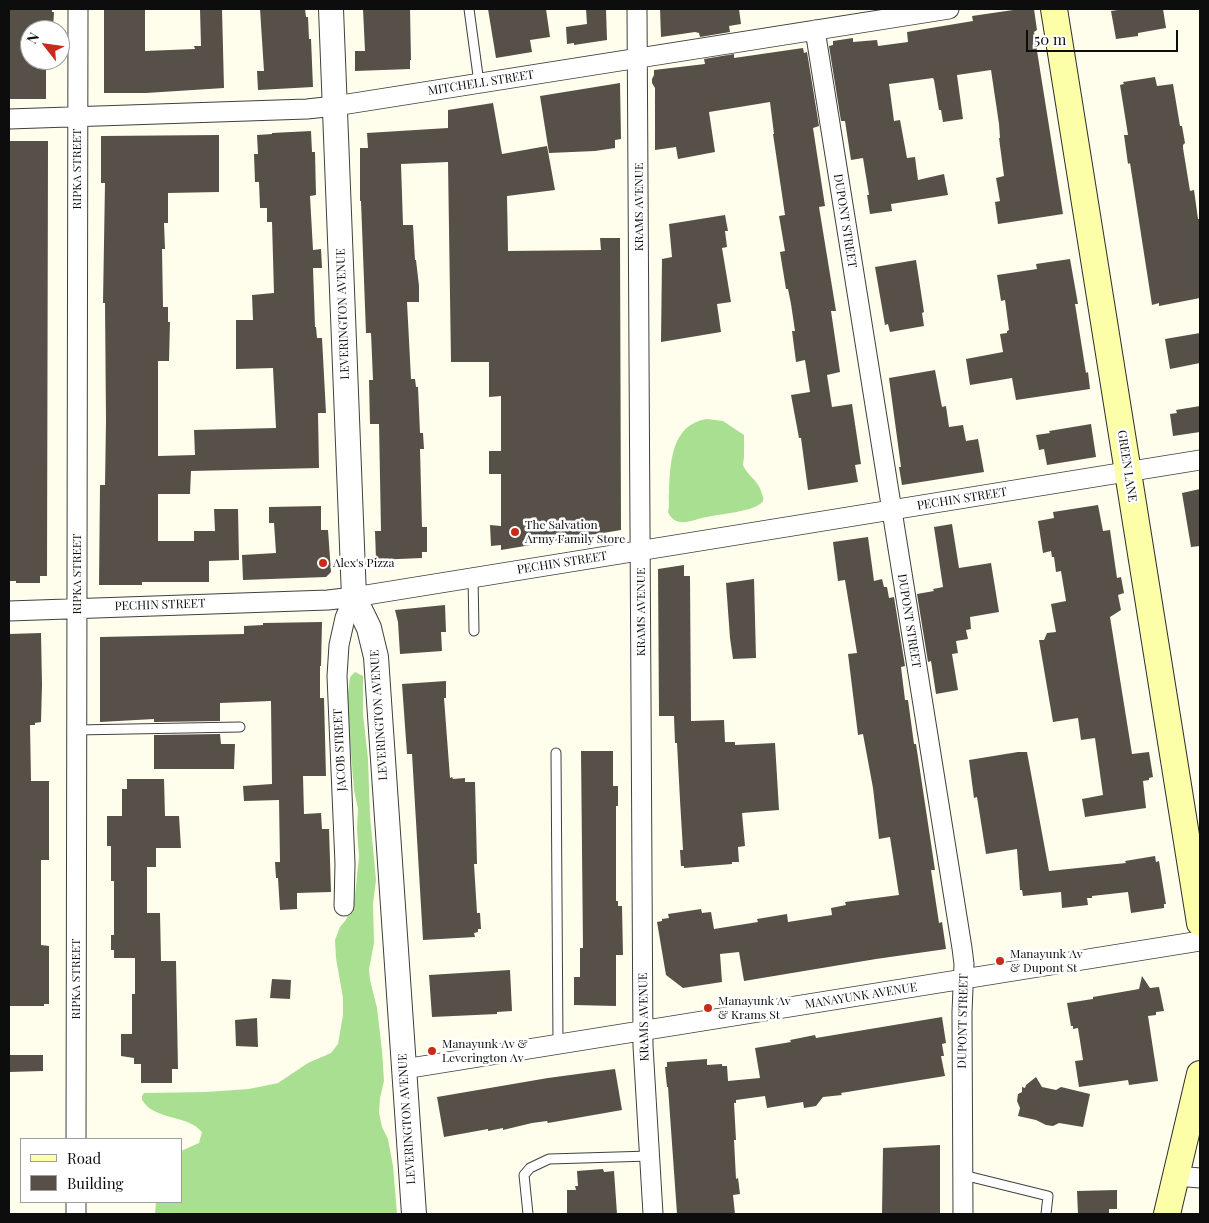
<!DOCTYPE html>
<style>
body{margin:0}
#map{position:relative;width:1209px;height:1223px;overflow:hidden;background:#fffeec;font-family:"Playfair Display",serif}
canvas{display:block}
.frame{position:absolute;inset:0;border:10px solid #0d0d0d;pointer-events:none}
.legend{position:absolute;left:20px;top:1138px;width:162px;height:65px;box-sizing:border-box;background:#fff;border:1px solid #9e9e9e;margin:0;padding:6px 9px;list-style:none;font-size:15px;color:#0d0d0d}
.legend li{display:flex;align-items:center;gap:10px;height:25px}
.legend b{width:25px;border:1px solid #9e9e9e}
.north{position:absolute;left:20px;top:20px;width:50px;height:50px;box-sizing:border-box;background:#fff;border:1px solid #9e9e9e;border-radius:50%;rotate:300deg;font-size:14px;font-weight:700;line-height:20px;text-align:center;color:#0d0d0d}
.north::after{content:'';display:block;margin:auto;width:18px;height:22px;background:#c82b1a;clip-path:polygon(50% 0,100% 100%,50% 72%,0 100%)}
.scale{position:absolute;left:1026px;top:30px;width:152px;height:22px;box-sizing:border-box;border:2px solid #0d0d0d;border-top:0;padding-left:6px;font-size:15px;line-height:18px;white-space:nowrap;color:#0d0d0d;-webkit-text-stroke:4px #fff;paint-order:stroke}
</style>
<div id="map">
<canvas width="1209" height="1223"></canvas>
<div class="frame"></div>
<ul class="legend">
<li><b style="height:6px;background:#fcffa7"></b>Road</li>
<li><b style="height:14px;background:#565048"></b>Building</li>
</ul>
<div class="north">N</div>
<div class="scale">50 m</div>
</div>
<script>
const ctx = document.querySelector('canvas').getContext('2d');
ctx.lineJoin = 'round';
function paint(path, color) {
  ctx.fillStyle = color;
  ctx.fill(path, 'evenodd');
}
function strokePath(path, color, width, dash) {
  ctx.strokeStyle = color;
  ctx.lineWidth = width;
  ctx.lineCap = dash ? 'butt' : 'round';
  ctx.setLineDash(dash || []);
  ctx.stroke(path);
}
function write(font, color, halo, rows, align = 'center') {
  ctx.font = font + ' "Playfair Display",serif';
  ctx.lineWidth = 5;
  ctx.setLineDash([]);
  ctx.textBaseline = 'middle';
  ctx.strokeStyle = halo;
  ctx.fillStyle = color;
  for (const [text, x, y, turn = 0] of rows) {
    ctx.save();
    ctx.translate(x, y);
    ctx.rotate((+turn || 0) * Math.PI / 180);
    ctx.textAlign = isNaN(turn) ? turn : align;
    if (halo) ctx.strokeText(text, 0, 0);
    ctx.fillText(text, 0, 0);
    ctx.restore();
  }
}
paint(new Path2D(`
 M707,419L723,421L744,435V457L743,465C748,477 758,479 762,494C763,497 764,498 763,501C756,512 718,514 707,517C698,518 690,523 680,522C674,521 670,517 668,512C670,506 668,499 669,493C670,464 671,424 707,419Z
 M355,672L363,676V714L368,759L370,816L376,880L373,904L374,943L369,969L370,980L377,1008L382,1051L384,1081L380,1098L379,1113L382,1127L388,1139L393,1166L397,1214H155L156,1202H181V1151L199,1143L202,1132C187,1114 155,1121 142,1100V1096L144,1093L206,1092L249,1089L278,1083L308,1063L331,1053L338,1044L343,1015V998L336,958L335,940L340,927L345,921L354,905L359,857L357,829L358,809L354,790L347,702L350,677Z`), '#a8df90');
paint(new Path2D(`
 M9,9H52V12H54L53,30H30V60H46V99H9Z
 M104,9H145V51L195,49L194,46H201L200,9H222L224,88L146,93H104Z
 M260,9H305L306,17H308L309,39H311L313,87L258,90L257,71H264Z
 M363,9H410L411,60H410V69L355,71V51H365Z
 M488,9H546L550,37L530,40L532,52L496,58Z
 M586,9H606L607,40L574,45V43L567,44L566,27L587,24Z
 M660,9H739L741,24L729,26L730,32L700,37L699,33L695,32L661,37Z
 M1020,9H1034L1037,30L1034,32L1063,214L998,224L995,202L1000,201L996,178L1004,176L999,138H1000L999,124L991,70L957,75L963,119L943,122L941,110H939L934,80L933,78L889,84L894,121L900,120L907,158L915,157L918,180L944,174L948,195L891,204L892,211L870,214L867,195H869L863,158L851,160L845,121H841L829,46L833,45V41L853,38V42L877,40L878,46L908,42L907,32L973,21L972,16Z
 M1125,9H1163L1166,28L1138,33V36L1116,39L1111,11Z
 M803,48L804,53L807,52L819,126L813,128L825,206L819,207L836,311H831L840,372L827,375L832,407L852,404L861,464L855,465L858,482L808,490L801,438H799L791,395L810,392L805,360L796,362L792,331H795L791,304L788,289H786L780,252L785,251L779,216L785,215L773,134H774L770,102L709,112L715,152L678,159L676,147L655,150V88L652,83V79L654,75V70L705,64L704,59L734,54V58Z
 M1155,77L1157,86L1173,84L1180,126H1182L1185,143L1183,145V148L1190,191L1194,190L1198,219H1200V298L1159,306V303L1152,305L1130,163L1128,164L1124,135H1128L1120,85L1124,84L1123,82Z
 M620,83L621,139L615,140V148L595,151L549,153L540,96Z
 M493,103L502,154L547,146L555,190L507,196L508,251L601,250L600,238H620L621,530L501,550V545L491,546L490,525L501,526V474H489V451H501V396L489,397V362H451L448,162L401,164L403,225H413L415,260H416L419,286V302H407L411,379H415L416,387H418L420,433H423L424,449H420L422,527H427V552H422V558L376,560L375,531H381L379,424H370L369,380H373L371,333H366L361,201H360V148H368L367,133L448,128V110Z
 M311,131L312,152H315L316,195L310,196L313,250L321,249L322,268H313L315,327H316L317,338H322L326,413H318L319,468L191,471L190,494H158V541H194V531H215L214,509H238L239,560L209,561V582H142V585H99L100,485H105L106,421L105,303H103L105,183H101V136L219,135V192L168,193V223H164L165,249H162L163,307H168V322H170L169,361H158V456L195,455L194,430L276,428L273,368L236,369V320H253L252,295L274,293L272,222H267V208H260L259,182H255L254,154H258L257,135L272,134V133Z
 M9,141H48V150L47,576H40V583H16V581H9Z
 M725,215L728,231H725L727,247L722,248L731,302L717,304L721,332L661,342L662,259L672,257L669,224Z
 M1070,259L1078,304H1075L1086,373L1088,372L1090,389L1016,400L1012,378L970,385L966,359L1003,352L1000,334L1007,333V331L1009,330L1005,300L1001,301L997,275L1037,269L1036,264Z
 M916,260L924,312L922,313L924,326L890,332L888,324L885,325L875,267Z
 M1200,333V363L1170,369L1165,339Z
 M935,370L942,407L946,406L949,427L963,425L966,441L978,439L984,472L902,485L899,467H901L889,378Z
 M1200,406V432L1173,436L1170,414L1177,413L1176,410Z
 M1091,424L1096,457L1047,465L1044,449L1039,450L1036,435L1050,433L1049,431Z
 M1200,489V546L1191,547L1182,493Z
 M1098,505L1103,531L1110,530L1117,578L1121,577L1124,593L1118,595L1121,610L1110,617L1132,754L1149,752L1153,777L1149,778V780L1143,781L1146,808L1085,817L1082,799L1103,795L1095,738L1081,740L1078,718L1053,722L1039,640H1044L1047,633L1056,632L1051,604L1066,601L1061,571L1056,572L1054,557H1052L1051,551L1043,553L1038,521L1054,518L1053,512Z
 M321,506V530H328L331,572L326,577L243,580L242,555L276,553L274,523H269V507Z
 M952,524L959,568L991,563L999,612L970,617L971,629L966,630L968,639L956,641L958,653L952,654L958,690L936,694L931,661L928,662L917,594L934,591L933,589L943,587L934,527Z
 M868,537L874,581L882,579L884,587H887L889,598L894,597L905,666L901,667L905,700H908L914,744H916L935,870H931L939,923L942,922L946,949L876,959L744,981L739,952L720,954L722,982L683,988L666,975L657,922L662,921V919L669,918L668,914L701,909L702,913L711,912L714,929L758,922L757,919L787,914L788,922L832,915L831,908L846,905L845,902L899,895L890,837L879,839L873,788L863,734L858,735L848,654L857,653L845,580L838,581L833,542Z
 M684,565V576H690L691,721L724,720L725,742H735V745L775,743L779,810L742,813L745,846L738,847L739,862H732V864L684,868V866H681L680,850H683L680,800L677,743H675L674,716H659L658,569Z
 M754,579L756,658L733,659L730,638L726,583Z
 M445,605L446,632H441L442,651L400,654L398,622L395,610Z
 M322,622L321,666H320V698H324L326,776H303L304,814L321,813L322,829H329L331,892L297,893V909L280,910L278,878H276L275,862H280L279,800L244,801L243,786L272,784L271,701L220,703V721L154,722V719L100,722V637L244,634V626L263,625V623Z
 M41,633L42,685L41,722L35,723V725H30L31,781H49V860H41V945L49,946V1004H44V1006H9V634Z
 M446,681V698H444L450,778L452,777L453,779L465,778V782H475L477,864H474L477,913H480L481,929H478V932L474,933L475,937L423,940L412,754H407L402,684Z
 M220,734L221,744H235L234,769H154V735Z
 M581,751H613V786H618V806H616V901H618V906H622L623,955H616V1006L574,1005V977H580V948H583Z
 M1018,752H1027L1049,871L1126,863L1125,861L1155,856L1156,862L1159,861L1166,904H1164V908L1131,913L1128,892L1092,896V898H1087L1088,905L1062,908L1061,892L1023,896L1022,890H1020L1017,849L986,854L977,797L974,798L969,760Z
 M127,779H164L165,816H179L181,848H156V867H147V913H160L161,961H176L178,1069H172V1083H141V1064H134V1058L121,1056V1034H132V994H135V958H114V950H111V935H114V881H111V846H107V816H122V789H127Z
 M510,970L512,1011L497,1012V1014L432,1017L429,975Z
 M1142,976L1150,988L1159,987L1164,1011L1156,1012V1015L1148,1016L1158,1081L1129,1085L1128,1080L1079,1087L1075,1061L1083,1060L1078,1028L1073,1029V1026H1071L1067,1003L1093,999V997L1139,989Z
 M272,979L291,980L290,999L270,998Z
 M942,1017L946,1043L942,1044L944,1056H941L945,1076L841,1093L842,1095L823,1097L816,1106L804,1108L803,1102L767,1108L765,1096L736,1100V1103H734L736,1140H734L736,1179L738,1178L740,1194L733,1195L735,1214H677L668,1087H667L665,1067H667V1062L707,1059V1065L722,1064V1066H727L728,1081L760,1078L755,1048L791,1042L790,1040L815,1035L816,1038Z
 M257,1018L258,1047L236,1046L235,1020Z
 M9,1055H43V1071L9,1072Z
 M615,1069L622,1110L548,1123L547,1121L532,1123L503,1130V1128L488,1131V1129L444,1137L437,1097L548,1078Z
 M1036,1077L1042,1087L1056,1090L1061,1087L1090,1094L1083,1127L1059,1123L1053,1126L1046,1125L1036,1120L1018,1116L1020,1108L1017,1101L1018,1094L1022,1092V1087L1025,1088L1026,1085Z
 M940,1145V1214H882L883,1148Z
 M603,1169L604,1172L614,1171L617,1214H567V1190H576L575,1186H578L577,1171Z
 M1117,1190V1209H1109V1214H1078L1077,1191Z`), '#565048');
const service = new Path2D(`
 M469,9L479,83
 M473,577L474,631
 M76,730L240,727
 M556,753L558,1044
 M963,1175L1048,1196L1046,1214
 M528,1214L524,1175L530,1168L549,1159L650,1156`);
const minor = new Path2D(`
 M637,9L643,1046L653,1214
 M815,30L962,948L964,964L962,1012L963,1214
 M9,119L307,109L335,106L949,9
 M9,611L328,600L354,597L1200,460
 M344,906L345,864L337,676L339,645L345,618L354,597
 M404,1069L1200,941
 M76,1139L78,9
 M1176,1176L1200,1178
 M76,1202V1214`);
const tertiary = new Path2D(`
 M331,9L354,597L369,628L376,657L414,1214`);
const secondary = new Path2D(`
 M1054,9L1200,923
 M1167,1214L1200,1074`);
strokePath(service, '#404040', 11);
strokePath(minor, '#404040', 21);
strokePath(tertiary, '#404040', 26);
strokePath(secondary, '#2f2f2f', 28);
strokePath(service, '#fff', 9);
strokePath(minor, '#fff', 19);
strokePath(tertiary, '#fff', 24);
strokePath(secondary, '#fcffa7', 26);
for (const [x, y, r, color] of [
 [515,532,5,"#c82b1a"],
 [323,563,5,"#c82b1a"],
 [1000,961,5,"#c82b1a"],
 [708,1008,5,"#c82b1a"],
 [432,1051,5,"#c82b1a"]
]) {
  const dot = new Path2D();
  dot.arc(x, y, r, 0, 2 * Math.PI);
  ctx.fillStyle = color;
  ctx.fill(dot);
  strokePath(dot, '#fff', 2);
}
write('12px', '#0d0d0d', '#fff', [
 ["MITCHELL STREET",481,83,-9],
 ["RIPKA STREET",77,169,-90],
 ["KRAMS AVENUE",639,207,-90],
 ["DUPONT STREET",845,221,81],
 ["LEVERINGTON AVENUE",343,314,-92],
 ["GREEN LANE",1127,466,81],
 ["PECHIN STREET",962,499,-9],
 ["PECHIN STREET",562,563,-9],
 ["RIPKA STREET",77,574,-90],
 ["PECHIN STREET",160,605,-2],
 ["KRAMS AVENUE",641,612,-90],
 ["DUPONT STREET",909,621,81],
 ["LEVERINGTON AVENUE",379,715,-94],
 ["JACOB STREET",340,750,-93],
 ["RIPKA STREET",76,979,-90],
 ["MANAYUNK AVENUE",861,996,-9],
 ["KRAMS AVENUE",644,1017,-91],
 ["DUPONT STREET",963,1021,-89],
 ["LEVERINGTON AVENUE",407,1119,-94]
]);
write('12px', '#0d0d0d', '#fff', [
 ["The Salvation",525,525],
 ["Army Family Store",525,539],
 ["Alex's Pizza",333,563],
 ["Manayunk Av",1010,954],
 ["& Dupont St",1010,968],
 ["Manayunk Av",718,1001],
 ["& Krams St",718,1015],
 ["Manayunk Av &",442,1044],
 ["Leverington Av",442,1058]
], 'left');
</script>
